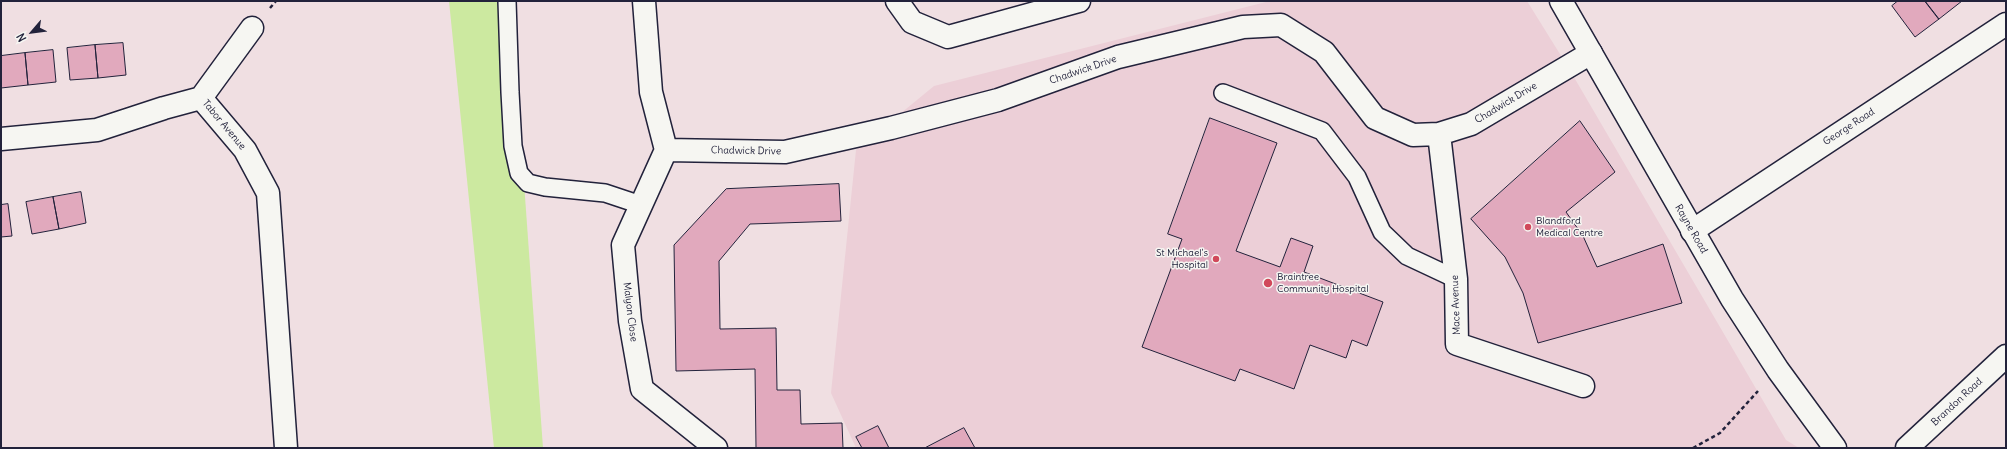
<!DOCTYPE html>
<style>
body{margin:0}
#map{position:relative;width:2007px;height:449px;overflow:hidden;background:#f0dfe2;font-family:Delius,sans-serif}
canvas{display:block}
.frame{position:absolute;inset:0;border:2px solid #22223b;pointer-events:none}
.north{position:absolute;left:12px;top:12px;width:40px;height:40px;-webkit-text-stroke:3px #f6f6f2;paint-order:stroke;rotate:242deg;font-size:11px;font-weight:700;line-height:16px;text-align:center;color:#22223b}
.north::after{content:'';display:block;margin:auto;width:14px;height:18px;background:#22223b;clip-path:polygon(50% 0,100% 100%,50% 72%,0 100%)}
</style>
<div id="map">
<canvas width="2007" height="449"></canvas>
<div class="frame"></div>
<div class="north">N</div>
</div>
<script>
const ctx = document.querySelector('canvas').getContext('2d');
ctx.lineJoin = 'round';
function paint(path, color) {
  ctx.fillStyle = color;
  ctx.fill(path, 'evenodd');
}
function strokePath(path, color, width, dash) {
  ctx.strokeStyle = color;
  ctx.lineWidth = width;
  ctx.lineCap = dash ? 'butt' : 'round';
  ctx.setLineDash(dash || []);
  ctx.stroke(path);
}
function write(font, color, halo, rows, align = 'center') {
  ctx.font = font + ' Delius,sans-serif';
  ctx.lineWidth = 3;
  ctx.setLineDash([]);
  ctx.textBaseline = 'middle';
  ctx.strokeStyle = halo;
  ctx.fillStyle = color;
  for (const [text, x, y, turn = 0] of rows) {
    ctx.save();
    ctx.translate(x, y);
    ctx.rotate((+turn || 0) * Math.PI / 180);
    ctx.textAlign = isNaN(turn) ? turn : align;
    if (halo) ctx.strokeText(text, 0, 0);
    ctx.fillText(text, 0, 0);
    ctx.restore();
  }
}
paint(new Path2D(`
 M1270,1H1527L1568,67L1786,440L1799,448H856L831,393L856,150L934,86Z`), '#eccfd7');
paint(new Path2D(`
 M449,1H511L543,448H494Z`), '#cce9a0');
const building = new Path2D(`
 M1898,1H1925L1939,19L1915,37L1892,6Z
 M1925,1H1962L1939,19Z
 M123,43L126,75L98,78L95,45Z
 M95,45L98,78L70,80L67,48Z
 M53,50L56,82L28,85L25,53Z
 M25,53L28,85L1,88V56Z
 M1210,118L1277,143L1236,251L1280,267L1291,238L1313,246L1304,272L1383,302L1367,346L1352,340L1346,358L1310,345L1294,389L1240,369L1235,381L1142,347L1182,239L1168,234Z
 M1580,121L1615,172L1566,212L1583,236L1597,267L1663,244L1682,303L1538,343L1523,293L1505,257L1471,219Z
 M839,184L841,221L750,224L719,261L720,329L776,328L777,390H800L801,424L842,423L843,448H756L755,369L676,371L674,245L726,189Z
 M81,192L86,223L59,229L53,197Z
 M53,197L59,229L32,234L26,202Z
 M8,204L12,236L1,237V205Z
 M878,426L889,448H862L856,437Z
 M964,428L975,448H925Z`);
paint(building, '#e1a9bd');
strokePath(building, '#22223b', 1);
const lane = new Path2D(`
 M507,1L510,92L513,146L519,173L528,183L545,187L605,193L641,205
 M1223,93L1322,131L1357,177L1382,232L1407,256L1456,279`);
const street = new Path2D(`
 M644,1L651,92L666,150L785,152L891,128L998,100L1118,57L1243,27L1281,25L1324,52L1375,118L1413,135L1439,134L1471,124L1591,53
 M897,1L912,22L948,37L1079,1
 M201,98L252,28
 M1439,134L1456,279L1457,344L1583,386
 M1,139L97,130L164,108L201,98L245,150L268,193L286,448
 M666,150L623,245L630,321L642,389L716,448
 M1692,231L2006,24
 M1907,448L2006,356`);
const secondary = new Path2D(`
 M1561,1L1732,299L1778,370L1835,448`);
strokePath(lane, '#22223b', 20);
strokePath(street, '#22223b', 25);
strokePath(secondary, '#22223b', 25);
strokePath(new Path2D(`
 M270,8L276,1
 M1693,448L1720,433L1758,391`), '#22223b', 2.5, [4, 3]);
strokePath(lane, '#f6f6f2', 17);
strokePath(street, '#f6f6f2', 22);
strokePath(secondary, '#f6f6f2', 22);
for (const [x, y, r, color] of [
 [1528,227,4,"#d1495b"],
 [1216,259,4,"#d1495b"],
 [1268,283,5,"#d1495b"]
]) {
  const dot = new Path2D();
  dot.arc(x, y, r, 0, 2 * Math.PI);
  ctx.fillStyle = color;
  ctx.fill(dot);
  strokePath(dot, '#f6f6f2', 1.5);
}
write('10px', '#22223b', '#f6f6f2', [
 ["Chadwick Drive",1083,70,-19],
 ["Chadwick Drive",1506,103,-31],
 ["Tabor Avenue",224,125,50],
 ["George Road",1849,127,-33],
 ["Chadwick Drive",746,151,1],
 ["Rayne Road",1691,229,60],
 ["Mace Avenue",1456,305,-92],
 ["Malyon Close",630,312,83],
 ["Brandon Road",1957,402,-43]
]);
write('10px', '#22223b', '#f6f6f2', [
 ["Blandford",1536,221],
 ["Medical Centre",1536,233],
 ["St Michael's",1208,253,"right"],
 ["Hospital",1208,265,"right"],
 ["Braintree",1277,277],
 ["Community Hospital",1277,289]
], 'left');
</script>
